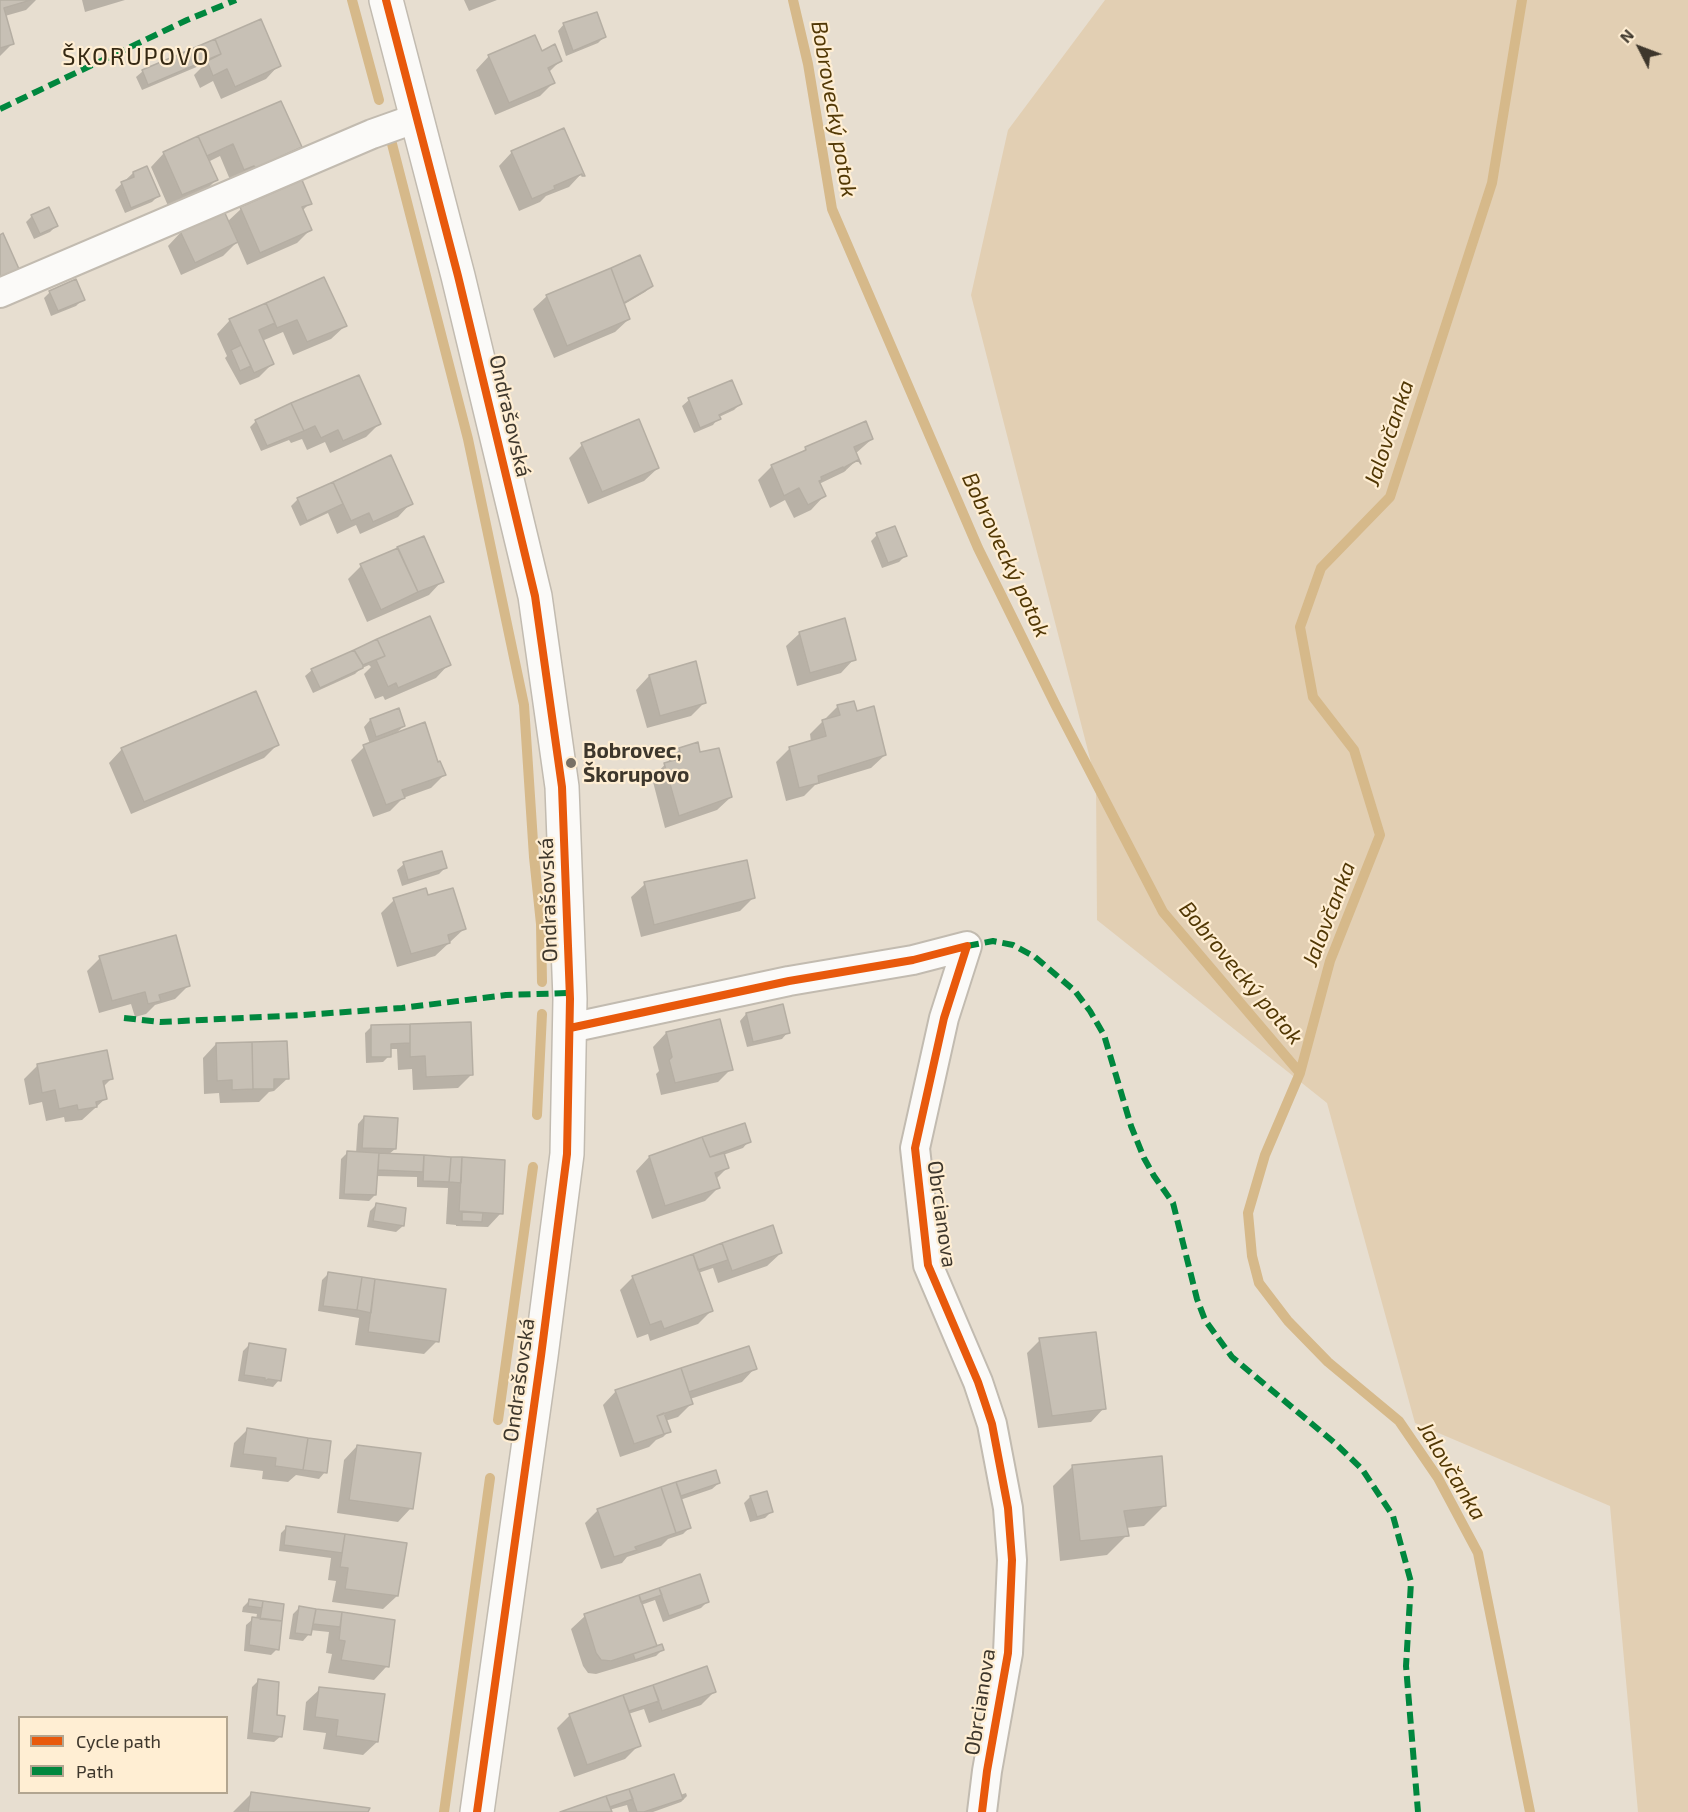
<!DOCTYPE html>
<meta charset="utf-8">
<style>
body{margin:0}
#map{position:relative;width:1688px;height:1812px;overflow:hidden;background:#e7ded0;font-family:"Exo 2",sans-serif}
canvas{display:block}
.legend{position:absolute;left:18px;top:1716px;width:210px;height:78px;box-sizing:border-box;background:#ffeed3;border:2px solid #b2a590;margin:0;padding:8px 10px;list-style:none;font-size:18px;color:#3e372c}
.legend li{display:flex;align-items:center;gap:12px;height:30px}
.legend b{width:30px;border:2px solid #b2a590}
.north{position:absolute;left:1610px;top:18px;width:60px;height:60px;-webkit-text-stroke:4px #ffeed3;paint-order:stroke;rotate:312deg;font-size:16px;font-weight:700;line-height:24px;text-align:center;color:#3e372c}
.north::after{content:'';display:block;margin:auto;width:21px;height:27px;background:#3e372c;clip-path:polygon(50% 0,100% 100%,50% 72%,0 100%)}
</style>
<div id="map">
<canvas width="1688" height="1812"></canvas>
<ul class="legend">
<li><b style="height:8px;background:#e8590c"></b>Cycle path</li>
<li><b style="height:8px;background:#00873e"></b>Path</li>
</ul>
<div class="north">N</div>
</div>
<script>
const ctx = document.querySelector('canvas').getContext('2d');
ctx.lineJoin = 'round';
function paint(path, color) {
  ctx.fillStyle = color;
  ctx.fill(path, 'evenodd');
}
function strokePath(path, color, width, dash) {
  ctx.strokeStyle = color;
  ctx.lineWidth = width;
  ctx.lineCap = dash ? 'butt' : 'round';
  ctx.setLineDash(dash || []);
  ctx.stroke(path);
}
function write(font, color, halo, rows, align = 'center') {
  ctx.font = font + ' "Exo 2",sans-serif';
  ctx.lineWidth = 4.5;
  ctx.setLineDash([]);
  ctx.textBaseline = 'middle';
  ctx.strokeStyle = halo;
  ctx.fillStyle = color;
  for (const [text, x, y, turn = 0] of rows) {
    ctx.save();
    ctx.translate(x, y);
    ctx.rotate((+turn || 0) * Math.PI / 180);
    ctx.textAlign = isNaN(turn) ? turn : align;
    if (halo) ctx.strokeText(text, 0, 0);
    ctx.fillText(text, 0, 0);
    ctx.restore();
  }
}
paint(new Path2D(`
 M1105,0H1688V1812H1638L1610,1506L1415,1423L1327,1103L1097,920L1096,782L971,295L1008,130Z`), '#e2cfb3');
paint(new Path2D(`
 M0,0H36L26,10L5,16L13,43L0,56Z
 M82,0H125L85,12Z
 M464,0H497L469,11Z
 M564,24L605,36L598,43L566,56L558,31Z
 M216,40L279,65L266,79L221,99L213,81L200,88L194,75L206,63L142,90L136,77L143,71Z
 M541,53L560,61L549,72L553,83L540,96L495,115L476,70L489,56Z
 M281,103L300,147L287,160L231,182L220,156L208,162L216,180L203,193L169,208L151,167L164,153Z
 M512,152L582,173L569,187L546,196L540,202L519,211L499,166Z
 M133,173L158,196L152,202L125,213L115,190Z
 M310,203L302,211L310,230L297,243L247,265L237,242L223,256L181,275L168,246L181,232L227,222L241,209Z
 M32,216L56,226L50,232L34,239L26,222Z
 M324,279L345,326L331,339L293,355L283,332L262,341L272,364L259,377L240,385L225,358L227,356L217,334L230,320Z
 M651,286L645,292L623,305L629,319L615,332L554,358L533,309L547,296Z
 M50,292L83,299L76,306L51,316L44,298Z
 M689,400L740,404L734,410L719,417L713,425L694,433L682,406Z
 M256,421L379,424L366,437L330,453L325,442L307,450L302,439L291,443L289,440L261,451L250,427Z
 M872,439L855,454L858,459L844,472L819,484L824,496L811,510L794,518L785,500L770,508L758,480L772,466L800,455L806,448Z
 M582,445L658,468L644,481L588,504L569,458Z
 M390,457L411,503L398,517L360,534L356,525L337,534L328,513L300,526L291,506L297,500Z
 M877,535L905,556L899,562L882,568L871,541Z
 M361,566L442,581L429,595L367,622L348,579Z
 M429,618L449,664L436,678L385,700L383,696L375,699L364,674L371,667L369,665L360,669L355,674L313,693L305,676L312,670Z
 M800,633L854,659L841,673L797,686L786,646Z
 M649,676L704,703L691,716L647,728L636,690Z
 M838,706L856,713L885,755L871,768L815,785L804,796L786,801L776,762L790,748L811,742L810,734Z
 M370,720L404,726L394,735L437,764L444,775L431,788L403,798L390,811L373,817L351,760L364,747L370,744L364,727Z
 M277,745L264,758L131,814L109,763L122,749Z
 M680,749L699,754L731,797L717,810L665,828L652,778Z
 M404,864L445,868L439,874L402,886L397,870Z
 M645,884L754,897L740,911L641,937L631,897Z
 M427,897L464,929L435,956L397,967L381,913L394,900Z
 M100,958L188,986L175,999L155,1005L146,1014L135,1017L131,1004L99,1013L87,971Z
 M746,1014L788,1032L782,1039L747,1047L740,1021Z
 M470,1023L471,1075L458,1088L413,1090L412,1069L398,1070L397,1049H389V1056L383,1062L366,1063L365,1033L371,1027Z
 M666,1033L731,1069L718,1082L661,1095L656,1074L659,1071L653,1047Z
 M216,1044L288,1078L274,1091L269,1092L259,1102L220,1103L219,1093L204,1094L203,1058Z
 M37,1066L112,1078L103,1087L105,1099L82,1120L65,1122L64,1117L46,1121L42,1102L29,1105L24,1079Z
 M364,1117L395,1149L388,1155L504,1161L501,1213L488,1227L456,1226V1225L446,1224L448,1188L417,1187V1177L376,1176L375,1195L369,1201L339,1199L341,1159L347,1153H356L358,1124Z
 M744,1124L749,1141L743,1148L723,1155L727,1168L716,1179L718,1188L705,1201L652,1219L636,1171L649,1157Z
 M376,1205L403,1226L396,1232L367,1227L370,1211Z
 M772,1227L781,1253L767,1266L718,1283L713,1268L698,1273L711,1311L698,1324L650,1341L648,1334L637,1338L620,1290L633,1277Z
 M328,1274L437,1341L424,1354L355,1345L359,1318L318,1311L322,1280Z
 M1040,1340L1104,1408L1091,1422L1038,1428L1027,1353Z
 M249,1345L279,1380L273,1387L238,1381L243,1351Z
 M755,1368L742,1382L690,1399L691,1404L678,1417L665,1421L669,1431L663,1437L656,1440L649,1447L620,1457L603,1405L616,1391Z
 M247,1430L325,1472L319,1479L296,1475L288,1482L262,1479L263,1471L230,1467L234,1443Z
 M357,1446L411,1508L398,1522L337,1513L344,1460Z
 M1073,1466L1164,1506L1144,1526L1126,1528L1127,1535L1107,1555L1060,1561L1053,1486Z
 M715,1472L719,1483L712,1489L680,1500L690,1527L683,1534L668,1539L661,1546L627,1557L622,1563L601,1569L585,1523L598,1510Z
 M766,1492L772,1511L765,1518L750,1522L744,1503L750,1497Z
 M287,1527L405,1544L397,1596L383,1609L332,1602L336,1581L328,1580L331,1558L279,1551L281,1533Z
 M699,1576L707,1602L701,1608L663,1622L655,1600L641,1605L655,1645L662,1650L656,1656L596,1674L588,1673L583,1666L571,1629L585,1616Z
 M249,1601L283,1605L277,1649L271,1655L244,1651L246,1625L253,1619H256L257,1614L242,1612L243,1607Z
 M299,1608L394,1621L387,1666L374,1680L328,1673L332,1654L326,1653L329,1632L310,1630L309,1634L303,1641L289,1639L293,1614Z
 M706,1668L714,1692L701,1705L649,1723L644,1709L628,1714L639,1745L625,1759L574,1777L557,1728L570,1715Z
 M259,1680L275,1716L281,1736L274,1742L247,1739L252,1687Z
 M320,1689L377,1742L363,1755L323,1749L326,1733L303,1730L306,1702Z
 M673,1775L680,1795L686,1793L687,1796L681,1802L653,1812H629L627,1805L609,1810L610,1812H564Z
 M251,1794L368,1812H233Z`), '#0003');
strokePath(new Path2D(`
 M352,0L379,100
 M793,0L808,64L832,209L978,548L1055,704L1163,912L1300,1073
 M1522,0L1492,183L1390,497L1321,568L1300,627L1313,697L1354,750L1380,835L1330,961L1300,1073L1265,1155L1248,1213L1252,1256L1259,1283L1288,1321L1328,1362L1399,1421L1438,1478L1478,1553L1530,1812
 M391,140L468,439L524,705L534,857L541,924L542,982
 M537,1115L542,1014
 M498,1420L533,1167
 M444,1812L490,1478`), '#d6b98a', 10);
const building = new Path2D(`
 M0,0H31L4,8L14,44L0,48Z
 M597,12L606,37L573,51L563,23Z
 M261,19L281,66L235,87L227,69L213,76L207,61L221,54L215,39Z
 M535,35L542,51L555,44L562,61L548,68L555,83L509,103L488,55Z
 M215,39L221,54L148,85L142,70Z
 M281,101L302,147L256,168L254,166L244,170L233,144L207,156L198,136Z
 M564,128L585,176H582V174L554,186L555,189L532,199L511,151Z
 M198,136L218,180L182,195L163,152Z
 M147,166L160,196L131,208L121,182L134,177L133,172Z
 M302,180L312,204L302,207L312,230L260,253L240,207Z
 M49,207L58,226L40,234L31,215Z
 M224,211L238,242L195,263L180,231Z
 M3,233L19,269L0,277V235Z
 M640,255L653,286L624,303L611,268Z
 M611,268L630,319L567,346L546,295Z
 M324,277L347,326L307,342L297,320L277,328L266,303Z
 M76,279L85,300L58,311L49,291Z
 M266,303L275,323L259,330L274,364L254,373L229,319Z
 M241,345L251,366L240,371L231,350Z
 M359,375L381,424L343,441L338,430L321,438L315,426L304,431L291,403Z
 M732,380L742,404L719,415L721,419L700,428L688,398Z
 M291,403L304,431L267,446L255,420Z
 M639,419L659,468L602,492L581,443Z
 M866,421L873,439L854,447L861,464L858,460L845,467V470L843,467L821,477L822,480L819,481L826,496L808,505L799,488L784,496L771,465L806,450L805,447Z
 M391,455L413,504L373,522L369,513L351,521L333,482Z
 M333,482L343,504L307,521L297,498Z
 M895,526L907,556L888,563L876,533Z
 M424,536L444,582L418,592L397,547Z
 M398,548L418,592L381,610L360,564Z
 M430,616L451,665L398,688L396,683L388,687L376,660L385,656L377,639Z
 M845,618L856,660L810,673L799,632Z
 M377,639L385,656L363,665L354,650Z
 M354,650L363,665V668L320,688L311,669Z
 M696,661L706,703L660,716L649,675Z
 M256,691L279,745L144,802L121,748Z
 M854,701L857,711L874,706L886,755L818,776L819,783L799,788L789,747L826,736L822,720L840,715L837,705Z
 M399,708L405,726L376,737L370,719Z
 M425,722L438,762L440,761L446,775L402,790L405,798L386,805L363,745Z
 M698,742L700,752L719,748L732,797L679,816L664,763L682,758L679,748Z
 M442,851L447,868L408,880L403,862Z
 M747,860L755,898L654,925L644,882Z
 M426,888L428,895L453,888L466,929L448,935L450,943L411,954L393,898Z
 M176,935L190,986L159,995L161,1001L148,1004L145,992L112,1001L99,956Z
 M783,1004L790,1033L753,1042L746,1013Z
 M720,1019L733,1070L675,1083L669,1060L672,1057L666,1032Z
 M471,1022L473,1075L426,1077L425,1056L410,1057V1024Z
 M410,1024V1043L391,1044V1057H371V1025Z
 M287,1041L289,1079H274V1089H253L252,1042Z
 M252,1042L253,1089L232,1090V1080L217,1081L216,1043Z
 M107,1050L113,1079L103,1081L107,1099L96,1102L97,1107L78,1110L77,1105L59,1109L55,1090L42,1093L37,1064Z
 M364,1116L398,1118L396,1149L362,1148Z
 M745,1123L751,1142L710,1157L702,1137Z
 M702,1137L710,1157L724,1153L729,1168L715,1173L720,1188L665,1206L649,1156Z
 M347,1151L379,1153L376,1195L344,1194Z
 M379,1153L424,1155L423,1172L378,1170Z
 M424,1155L451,1157L449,1182L423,1181Z
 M451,1157H462L461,1183L449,1182Z
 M462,1157L505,1160L503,1214L459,1211Z
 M376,1203L406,1208L404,1226L373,1221Z
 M462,1212L483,1213L482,1222L462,1221Z
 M773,1225L782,1253L732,1271L722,1243Z
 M722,1243L728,1260L698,1270L693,1254Z
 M693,1254L713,1311L664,1329L661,1321L650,1325L632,1276Z
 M328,1272L362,1277L357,1310L323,1306Z
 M362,1277L375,1279L371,1313L357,1310Z
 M375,1279L446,1289L439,1342L368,1332Z
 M1096,1332L1106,1409L1052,1416L1039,1338Z
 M249,1343L286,1349L281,1381L268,1379L265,1381V1378L244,1375Z
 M749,1346L757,1369L689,1392L681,1368Z
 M681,1368L693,1404L657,1416L664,1434L634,1444L615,1390Z
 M664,1413L671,1432L664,1434L657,1416Z
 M247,1428L308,1438L303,1470L275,1466L276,1458L243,1454Z
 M308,1438L331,1441L327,1473L303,1470Z
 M357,1445L421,1453L413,1509L349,1500Z
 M1162,1456L1166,1506L1124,1511L1129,1536L1080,1541L1072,1465Z
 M716,1470L720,1483L681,1496L676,1482Z
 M676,1482L691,1528L676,1533L661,1487Z
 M661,1487L676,1533L635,1547L637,1550L614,1557L597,1509Z
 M767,1491L773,1512L757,1517L750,1496Z
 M286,1526L345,1534L342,1553L284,1545Z
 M345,1534L407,1543L398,1596L345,1589L348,1568L340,1567Z
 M700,1574L709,1602L669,1616L659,1588Z
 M659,1588L662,1595L641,1602L639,1595Z
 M639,1595L657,1646L611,1661L601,1660L596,1653L584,1614Z
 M249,1599L263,1601L262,1608L248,1606Z
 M263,1601L284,1604L282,1621L260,1619Z
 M299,1606L316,1609L311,1635L295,1633Z
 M316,1609L342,1612L340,1627L313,1624Z
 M342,1612L395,1620L389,1667L341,1660L345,1641L339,1640Z
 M252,1617L282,1621L279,1650L249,1645Z
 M662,1644L664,1650L635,1660L633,1654Z
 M707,1666L716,1692L662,1711L653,1685Z
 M258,1679L279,1682L277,1715L285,1716L282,1737L252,1733Z
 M653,1685L659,1701L629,1711L623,1695Z
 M319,1687L385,1694L378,1742L336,1736L338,1720L315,1717Z
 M623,1695L641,1746L587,1765L569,1714Z
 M674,1774L683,1799L644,1812H637L629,1789Z
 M629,1789L633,1799L610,1807L606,1796Z
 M251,1792L370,1808L368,1812H248Z
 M606,1796L612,1812H560Z`);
paint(building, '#c7c0b5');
strokePath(building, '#b5aea3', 1.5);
const minor = new Path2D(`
 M0,293L372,134L417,118
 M570,1028L789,981L913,960L967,946L944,1018L915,1148L928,1265L978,1382L992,1424L1008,1508L1012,1560L1008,1653L987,1771L982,1812`);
const tertiary = new Path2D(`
 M386,0L458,276L535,596L562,787L570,999L567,1154L541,1356L477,1812`);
strokePath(minor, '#c2bbb0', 32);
strokePath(tertiary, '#c2bbb0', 36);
strokePath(minor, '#fbfaf8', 28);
strokePath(tertiary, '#fbfaf8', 33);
strokePath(new Path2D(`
 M0,109L187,20L236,0
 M967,946L993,941L1013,945L1035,957L1075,991L1090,1011L1104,1035L1131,1126L1144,1158L1154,1176L1173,1203L1197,1299L1205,1320L1232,1357L1336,1444L1362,1469L1393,1516L1411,1582L1406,1666L1418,1812
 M124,1018L160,1022L303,1015L402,1008L506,995L570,993`), '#00873e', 6, [12, 6]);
strokePath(new Path2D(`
 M386,0L458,276L535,596L562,787L570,999L567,1154L541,1356L477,1812
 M570,1028L789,981L913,960L967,946L944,1018L915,1148L928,1265L978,1382L992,1424L1008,1508L1012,1560L1008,1653L987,1771L982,1812`), '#e8590c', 8);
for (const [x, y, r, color] of [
 [571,763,6,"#797165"]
]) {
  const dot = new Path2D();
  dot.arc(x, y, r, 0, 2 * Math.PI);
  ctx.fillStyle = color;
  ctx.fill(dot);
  strokePath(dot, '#ffeed3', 2);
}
write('21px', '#3e372c', '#ffeed3', [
 ["Ondrašovská",510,416,77],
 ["Ondrašovská",548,900,-92],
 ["Obrcianova",942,1214,82],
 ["Ondrašovská",519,1380,-82],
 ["Obrcianova",980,1702,-81]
]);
write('bold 21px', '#3e372c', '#ffeed3', [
 ["Bobrovec,",583,751],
 ["Škorupovo",583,775]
], 'left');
write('italic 22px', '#523805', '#ffeed3', [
 ["Bobrovecký potok",834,109,80],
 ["Jalovčanka",1389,433,-71],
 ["Bobrovecký potok",1006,555,65],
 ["Jalovčanka",1329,914,-69],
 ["Bobrovecký potok",1241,973,50],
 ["Jalovčanka",1452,1471,59]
]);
ctx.letterSpacing = '1.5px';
write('24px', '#362913', '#ffeed3', [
 ["ŠKORUPOVO",136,57]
]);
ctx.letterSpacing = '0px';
</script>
